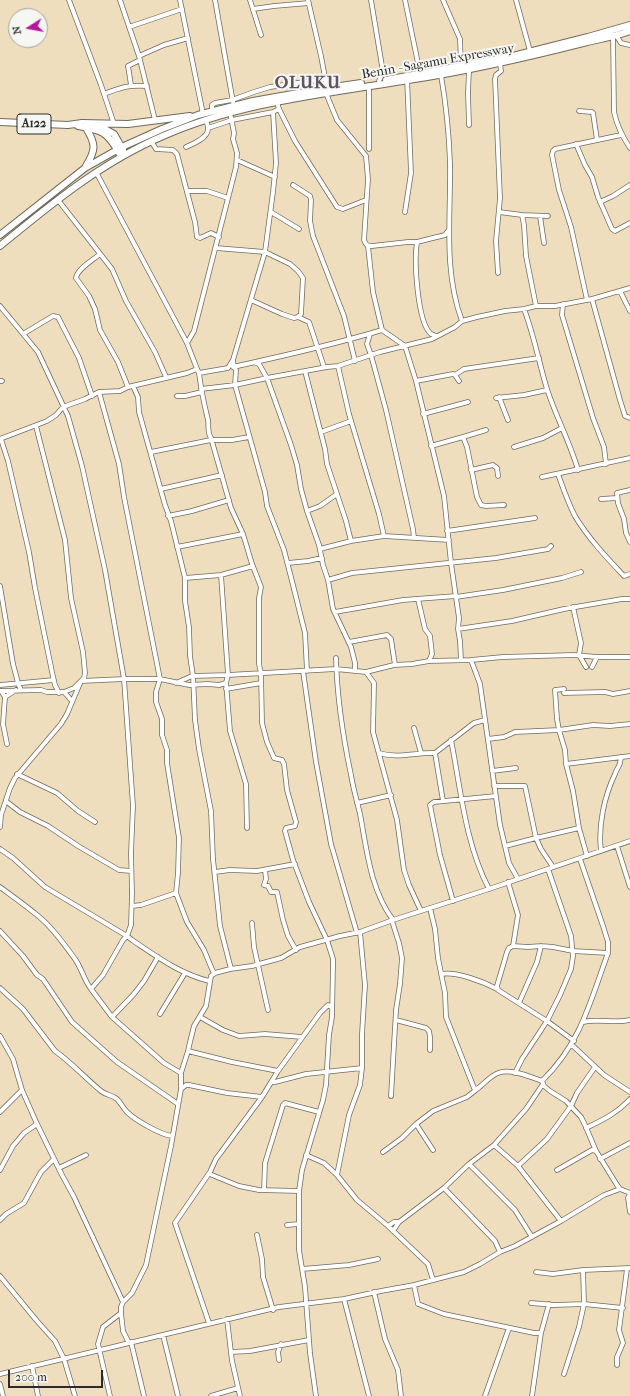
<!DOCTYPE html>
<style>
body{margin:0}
#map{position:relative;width:630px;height:1396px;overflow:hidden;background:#efdebd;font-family:"IM FELL French Canon",serif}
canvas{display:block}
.north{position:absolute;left:8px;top:8px;width:40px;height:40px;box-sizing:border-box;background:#f6f6f2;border:1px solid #a5a5a2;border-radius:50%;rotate:259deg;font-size:11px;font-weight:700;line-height:16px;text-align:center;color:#2b2b2b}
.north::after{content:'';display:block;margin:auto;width:14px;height:18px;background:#b5179e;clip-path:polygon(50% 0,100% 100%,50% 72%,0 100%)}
.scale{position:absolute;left:8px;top:1370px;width:95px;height:18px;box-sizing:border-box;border:2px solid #2b2b2b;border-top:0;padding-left:5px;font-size:12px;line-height:14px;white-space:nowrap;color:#2b2b2b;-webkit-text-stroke:3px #f6f6f2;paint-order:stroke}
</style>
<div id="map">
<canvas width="630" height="1396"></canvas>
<div class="north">N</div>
<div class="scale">200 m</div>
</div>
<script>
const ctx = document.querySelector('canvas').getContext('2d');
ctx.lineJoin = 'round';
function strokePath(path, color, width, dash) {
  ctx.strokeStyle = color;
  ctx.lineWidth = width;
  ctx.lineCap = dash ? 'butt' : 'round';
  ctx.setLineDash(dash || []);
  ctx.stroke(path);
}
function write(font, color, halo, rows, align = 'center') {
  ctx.font = font + ' "IM FELL French Canon",serif';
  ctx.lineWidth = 4;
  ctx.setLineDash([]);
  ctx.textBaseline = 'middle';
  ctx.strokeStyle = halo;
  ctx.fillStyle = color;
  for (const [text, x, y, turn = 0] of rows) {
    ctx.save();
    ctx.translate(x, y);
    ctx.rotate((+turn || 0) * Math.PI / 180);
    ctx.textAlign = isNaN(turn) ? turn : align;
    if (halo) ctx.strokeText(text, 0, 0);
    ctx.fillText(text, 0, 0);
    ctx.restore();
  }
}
const minor = new Path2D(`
 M69,0L101,85L114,124
 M120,0L139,56L155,120
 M180,0L203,114
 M215,0L233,102
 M250,0L261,35
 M308,0L321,56L327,88
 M371,0L383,72L379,81
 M405,0L420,73
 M443,0L460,39L461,65
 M516,0L530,51
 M253,9L274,6L309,3
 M129,27L182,9
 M613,35L614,112C617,126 622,136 630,148
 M616,35L621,43L630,45
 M139,56L164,45L188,38
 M469,70L468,93L469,125
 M441,75C446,104 449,133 450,163C451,217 443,270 462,321
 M131,85L128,66L140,60
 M326,93L337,120L366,156L368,179L364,240C366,245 367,246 372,246L408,242H417L445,235L448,231
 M104,94C122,87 128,85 147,86
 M279,109L295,141L337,207L343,209L366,200
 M212,111V105L215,103L232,100L254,92L270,87L325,79
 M579,111L592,112L593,113L597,140
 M208,128L232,120L273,112
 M151,141L156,149L173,150L177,154L195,222L197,237L200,238L211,233L219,237
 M576,144L585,165L592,177L598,197L612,229L615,231L630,223
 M186,147C193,144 208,138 208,129C208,126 207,123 206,120
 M369,149V86
 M237,160L275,177
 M96,172L187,343L197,369L199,373C201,389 204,404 208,420C209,426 207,432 211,438L231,508L243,534L252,564L261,587L259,598V664L261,673L262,723L267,742L274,758L282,760L284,764L287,790L296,822L295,826L286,828L285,831L293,860L309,902L327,940L333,959V965L332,1017L329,1035L326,1085L323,1100L302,1170L299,1191V1250L305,1287L310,1353L316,1396
 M293,185L310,196L311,200L310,221L313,236L344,316L355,361
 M187,191H207L228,198
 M58,200L112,269L126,301L155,352L166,377
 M600,202L613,196L630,185
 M271,212L299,229
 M405,212L411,173L407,78
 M499,212L522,215L548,216
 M522,215L524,225L526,256L536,306
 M540,216L544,243
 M417,242C414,260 417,322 431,334C432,334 435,336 436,336
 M368,246L373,292L382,330L405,346L416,381L444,496L451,563L459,618L458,629L460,641L461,660
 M216,248L265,252L290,264L298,271L303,278L301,314L298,317
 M100,254C93,260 77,269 76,278L89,296L95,309L100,330L118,362L128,387
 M498,273L496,241L500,198L495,79L496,75L501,71L500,63
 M620,291L630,311
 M592,299L620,400L625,416L630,418
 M251,300L282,314L294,318L298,317L309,322L324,367
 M587,300L571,227L559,190L552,155L553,151L555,149L621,135
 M563,304L562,315L593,418L604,447L606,464
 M0,306L38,352L68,416L82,466L105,570L124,679L133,806L131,853L132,893L131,925L127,936L132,940C156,956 180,974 209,981
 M524,309C534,335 539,363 547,389C556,417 570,442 578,470
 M23,334L53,316L58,317L79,358L92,396
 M370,334L367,344L371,355L386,410L413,529L414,538
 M187,343L194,331L236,167L237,153L233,139L234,133L230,112
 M233,360L234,367L236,370L235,385L265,492L267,506L284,550L293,585L305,633L307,671
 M256,363L259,364L267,378L291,445L297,465L301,489L307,511L319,545L323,565L328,580L333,609L351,647L355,663V670
 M338,366L349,414L379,514L384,536
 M233,367C283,356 333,345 382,330
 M305,371L325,449L327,464L346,521L351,541
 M199,373L228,368L233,360L265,252L273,192L276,163L273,112L279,109L277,102
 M455,375L464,369L539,358
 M0,381H2
 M416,381L453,374L455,375L459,381
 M133,386L138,397L139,412L165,505L171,521L185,578V601L189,627L190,656L193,676L195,720L199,749L211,811L213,859L220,926L231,969
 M201,389L235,385L267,378L327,367L338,366L380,352L432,339L455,327L462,321L477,317L505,311L524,309L536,306H555L592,299L630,288
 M99,392L119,464L124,497L160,679L156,692V702L162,719V735L167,750V763L179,838L178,873L176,893L187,922L204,950L214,974
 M177,396H185L202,392
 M499,397L508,420
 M496,398L524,395L547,390
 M423,414L468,402
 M321,432L351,421
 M463,437L486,430
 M0,439L47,421L56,415L63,407L85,399L99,392L120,391L128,387L187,373L197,369
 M1,439L8,461L29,552L35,588L52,672L55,685L59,693
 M431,446L463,437L467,447L477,497L481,505L486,506L504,505
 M514,447L543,438L562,428
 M151,452L211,440H232L249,437
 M471,470L493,465L497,468L498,476
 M558,474C563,488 568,503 575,516C588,538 607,558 624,576L630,574
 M542,477L630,458
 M161,489L222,475
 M630,490L617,493L618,503L624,519L626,533L630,542
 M601,499L617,498
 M307,511L320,506L337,494
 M168,516L192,511L229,500
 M447,531L535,518
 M177,547L243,534
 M320,549L351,541L384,536L449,540
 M288,563L308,561L322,558
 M185,578L221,575L253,566
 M328,580L352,573L496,558L548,549L551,546
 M0,586L13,664L18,683L21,690
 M456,597L503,590L562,578L581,572
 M418,599L425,629L430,636L432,654L429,661
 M573,607L581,643L579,655L586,667
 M335,612L403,600L456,596
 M458,629L512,621L564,609L622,599H630
 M349,642L387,635L391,639L395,665
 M336,658C337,697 343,737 351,775C353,788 357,801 360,814C367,850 370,889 393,920
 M471,660L480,684L500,825L509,863L518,879
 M592,667L597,657
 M303,671L316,762L331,844L357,933
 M366,672L374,683L373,732L397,820L404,870L409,885L421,911
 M193,676L228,675L221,575
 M176,683L192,676
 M226,683L230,731L246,784L247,828
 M0,685L54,680
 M226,689L261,683
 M564,689L555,690L557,719L559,730L565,750L566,764L573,791L579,828L587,856
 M0,691L41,690L47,692H64L74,688L81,681L124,679H160L189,685L208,684L219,685L226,683L228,675L336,669L366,672L394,665L412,664L429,661L471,660L503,657L574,655L597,657H630
 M1,691L5,697L3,724L7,744
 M64,692L72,701
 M564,693L605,692L613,694L630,691
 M5,697L16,690
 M414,728L421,753
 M488,739L504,737L515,732L559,730L593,725L610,726L630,724
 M451,740C461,790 465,843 489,889
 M379,753C398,759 416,752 435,753L474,723L485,720
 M435,753L443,801
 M566,764L630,756
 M492,771L516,768
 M17,774L57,793L78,811L95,822
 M494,786H525L536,838L579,828
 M7,802L20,812L48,826L78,846L119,870L131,871
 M357,803L391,795
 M0,827L1,815L10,788L15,778L61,724L67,714L81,681L84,678L85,673L83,652L71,598L65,540L36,426
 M505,846L536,838L541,849L553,867
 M617,846L630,887
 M0,849L13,858L45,887L127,936L123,940L103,975L91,989L112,1017L164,1063L181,1073
 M601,851C598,826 604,797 615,774C616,770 619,767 620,763L621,757
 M580,859L603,926L608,942V953C590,1002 581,1043 542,1081L544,1086L550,1091L566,1101L581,1117L585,1125L596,1151L617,1185L620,1189L630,1193
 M265,870L266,879L264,885L268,886L271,892H277L283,920L288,936L296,950
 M215,872L230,870L257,871L295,864
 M508,882L518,915L513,946
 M0,887C12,896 25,905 37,915C52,927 64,944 75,959C82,969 84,980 91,989
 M453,901L440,855L430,805L434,802L496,796
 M132,906L141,905L176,893
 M430,908L435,929L438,958L445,993L446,1017L474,1088L477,1089C484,1084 490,1076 498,1073C510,1068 531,1077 542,1081
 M252,923L254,947L268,1010
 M0,931L23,956L37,975L43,979L72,1022L117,1062L178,1104
 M441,974C456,971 484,982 497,989
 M0,988L23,1009L55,1051C71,1062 85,1078 101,1091C106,1095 112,1095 117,1099C121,1103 123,1108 127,1112C135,1120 161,1135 172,1136
 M519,1003L537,962L541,946
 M160,1014L185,973
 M112,1017L134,994L144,981L158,957
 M200,1017L223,1030L239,1036L265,1034L302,1037
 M396,1020L426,1028L429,1031L430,1037V1050
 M583,1022C599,1018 614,1024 630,1020
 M0,1036L13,1059L22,1090L37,1124L62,1175L74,1197L123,1302
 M574,1041L547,1021L498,990L497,986L507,952L509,948L513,946L528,947L541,946L553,947L573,951L608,953
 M572,1045L604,1075L630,1092
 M188,1051L232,1062L278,1071
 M515,1073L522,1059L547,1021L560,995L571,969L573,956L571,936L548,869
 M272,1082H275L306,1074L362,1068
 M181,1089L186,1085H189L227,1093L262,1097
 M391,1096L396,1010L400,984L402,958L399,943L392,921
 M0,1112L22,1090
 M416,1124L433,1150
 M586,1128C603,1120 617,1113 630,1099
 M494,1145L518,1166L561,1221
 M383,1152L402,1138L416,1124L433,1111L467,1097L477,1089
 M306,1155L324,1163L337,1175L357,1200L388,1226L428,1264L433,1280
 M600,1159L630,1143
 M469,1164L515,1210L532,1237
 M518,1166L547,1139L571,1106L577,1093L595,1067
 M59,1168L86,1155
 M0,1170L13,1146L24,1133L37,1124
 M557,1170L592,1150L596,1151
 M212,1175L239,1186L259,1190L299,1191
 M337,1175L349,1115L360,1085L362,1068V1034L365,985L360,932
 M444,1188L495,1241L500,1252
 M264,1190L265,1163L283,1105L285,1103L319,1112
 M630,1194L628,1198L630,1212
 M0,1220L6,1214L24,1203L41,1172L54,1159
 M287,1225L299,1224
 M388,1226L394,1222H399
 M393,1231L399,1222L444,1188L469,1164L494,1145L526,1109L543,1084
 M257,1235L262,1259L263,1277L273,1310
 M302,1269L349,1265L378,1259
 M536,1272L553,1274L583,1270L630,1268
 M0,1276L37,1321L55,1341L64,1359L75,1396
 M414,1285L418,1304L444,1314L534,1333H541
 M374,1292L385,1339L398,1370L401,1396
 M344,1299L369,1396
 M531,1303L555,1305L584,1304L623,1308
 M227,1319L232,1361L240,1396
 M209,1323L175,1223L210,1172L216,1159L262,1097L278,1071L320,1013L328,1005L331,1007
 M163,1335L178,1396
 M131,1342L144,1396
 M129,1343L123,1331L121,1313V1307L123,1302L132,1293L146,1265L171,1146L181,1089V1073L188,1051L190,1042L194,1026L206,1006L211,976L215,973L230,969L252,966L281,958L300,947L340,936L360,932L393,920L489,889L630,841
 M231,1352L250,1351L309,1340
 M279,1360L278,1352L281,1344
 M617,1365V1357L623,1343L619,1330L627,1269
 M32,1366L38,1396
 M0,1374L279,1307L344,1299L381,1291L414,1285L464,1272L480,1264L500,1252L515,1246L561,1221L604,1195L620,1189
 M564,1374L579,1327L584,1304L583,1270
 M0,1384L3,1396
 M110,1396L98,1344L103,1327L121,1313
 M211,1396L238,1388
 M485,1396L509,1328
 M532,1396L541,1333L549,1304`);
const highway = new Path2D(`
 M386,80L513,56L588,37L630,25
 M0,122L68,125L82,123L128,124L190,116
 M98,125L114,134L123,150
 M78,126C101,130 107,131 119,153
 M86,166C96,150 96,144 86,128
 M0,235L85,168L122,147L162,129L198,115L253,101L327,88L361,83
 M0,246C51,204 102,162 163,136C240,102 325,94 408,80C468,71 528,57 587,42C601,39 616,36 630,31`);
strokePath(minor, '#706a5e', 5.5);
strokePath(highway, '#706a5e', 8);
strokePath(minor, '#fff', 4);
strokePath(highway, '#fff', 6);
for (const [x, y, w] of [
 [34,124,34]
]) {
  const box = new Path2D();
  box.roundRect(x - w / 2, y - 10, w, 20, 3);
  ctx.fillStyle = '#f6f6f2';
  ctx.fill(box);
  strokePath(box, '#2b2b2b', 1);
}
write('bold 12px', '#2b2b2b', null, [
 ["A122",34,124]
]);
write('13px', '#2b2b2b', '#f6f6f2', [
 ["Benin - Sagamu Expressway",438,62,-10]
]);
ctx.letterSpacing = '1px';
write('bold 17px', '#5e5464', '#f6f6f2', [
 ["OLUKU",308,84]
]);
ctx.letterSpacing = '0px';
</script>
